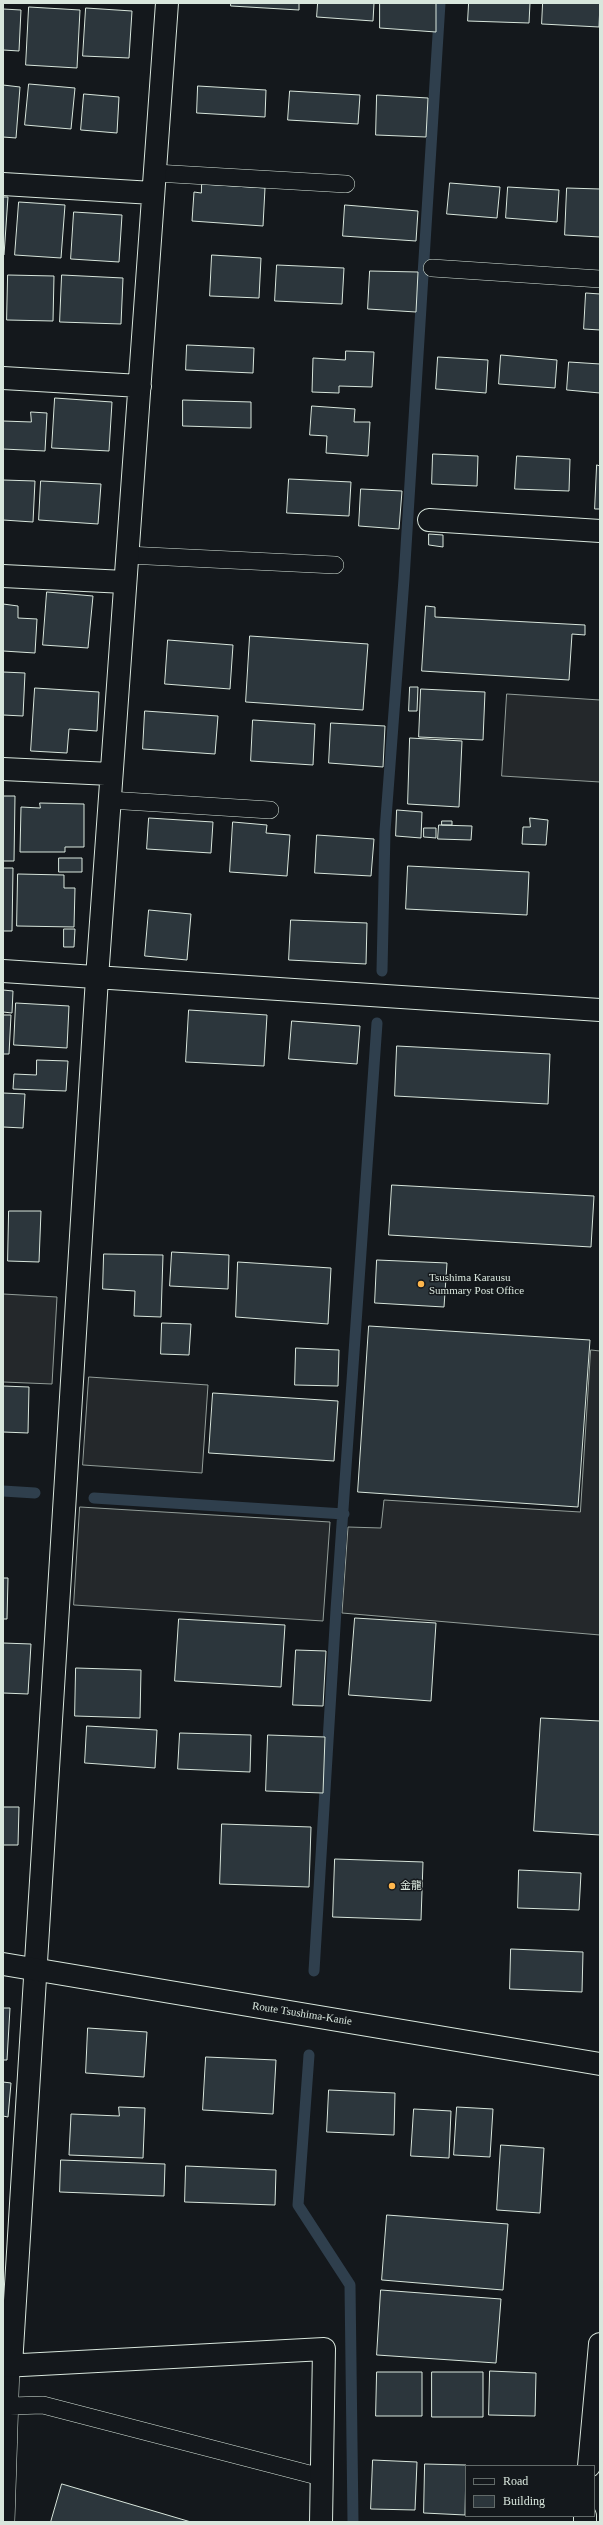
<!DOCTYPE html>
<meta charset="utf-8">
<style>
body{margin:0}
#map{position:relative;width:603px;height:2525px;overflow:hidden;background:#14181c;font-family:"Times New Roman",serif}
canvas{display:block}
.frame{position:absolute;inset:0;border:4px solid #d8e6dc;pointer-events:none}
.legend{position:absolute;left:465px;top:2465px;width:130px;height:52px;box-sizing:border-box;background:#14181c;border:1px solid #626a69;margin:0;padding:5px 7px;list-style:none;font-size:12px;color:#d8e6dc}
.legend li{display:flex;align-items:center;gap:8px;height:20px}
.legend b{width:20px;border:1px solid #626a69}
</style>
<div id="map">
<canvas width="603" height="2525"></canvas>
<div class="frame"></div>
<ul class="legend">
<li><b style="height:5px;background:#14181c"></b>Road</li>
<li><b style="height:11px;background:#2c363c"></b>Building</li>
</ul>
</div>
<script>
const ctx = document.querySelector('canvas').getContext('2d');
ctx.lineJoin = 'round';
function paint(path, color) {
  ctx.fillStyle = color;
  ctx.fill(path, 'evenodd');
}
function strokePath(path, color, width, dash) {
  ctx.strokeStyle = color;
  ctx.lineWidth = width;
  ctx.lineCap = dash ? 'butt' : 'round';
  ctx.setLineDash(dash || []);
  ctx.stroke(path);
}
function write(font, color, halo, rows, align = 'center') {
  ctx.font = font + ' "Times New Roman","Noto Sans JP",serif';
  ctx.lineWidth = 3;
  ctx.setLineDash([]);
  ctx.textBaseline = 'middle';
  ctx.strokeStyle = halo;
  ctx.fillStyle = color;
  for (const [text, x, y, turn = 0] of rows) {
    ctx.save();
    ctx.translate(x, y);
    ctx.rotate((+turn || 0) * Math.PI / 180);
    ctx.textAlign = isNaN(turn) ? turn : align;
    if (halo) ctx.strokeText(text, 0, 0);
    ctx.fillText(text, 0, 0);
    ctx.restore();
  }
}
const parking = new Path2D(`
 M507,694L600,700V782L502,776Z
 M3,1294L57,1297L52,1384L3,1382Z
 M591,1350L600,1351V1635L342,1613L348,1527L381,1528L384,1500L580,1512Z
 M89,1377L208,1385L202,1473L83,1465Z
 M80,1507L330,1522L323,1621L74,1605Z`);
paint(parking, '#24282b');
strokePath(parking, '#939e99', 1);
strokePath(new Path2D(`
 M382,971L385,831L404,579L440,3
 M3,1491L35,1493
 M94,1498L344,1514
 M314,1971L336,1610L377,1023
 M309,2055L298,2205L350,2285L353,2522`), '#2f3f4d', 11);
const building = new Path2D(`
 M231,3H299V10L231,6Z
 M318,3H374L373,21L317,17Z
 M380,3H436V32L380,28Z
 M469,3H530L529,23L468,21Z
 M543,3H600L599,27L542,24Z
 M29,7L80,10L77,68L26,65Z
 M86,8L132,11L129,58L83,56Z
 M3,9L21,10L19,51L3,50Z
 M29,84L75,88L71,129L25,125Z
 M3,85L20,87L16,138L3,137Z
 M198,86L266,90L265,117L197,113Z
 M290,91L360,95L358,124L288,120Z
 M84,94L119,97L117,133L81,130Z
 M377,95L428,98L426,137L376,135Z
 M450,183L500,187L497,218L447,214Z
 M202,184L265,188L263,226L192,221L194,192L201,193Z
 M508,187L559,190L557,222L506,218Z
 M567,188L600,189V237L565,235Z
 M3,197H8L4,255H3Z
 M19,202L65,205L61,258L15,255Z
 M345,205L418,211L416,241L343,236Z
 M74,212L122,215L119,262L71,259Z
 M212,255L261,258L259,298L210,296Z
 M277,265L344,268L342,304L275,301Z
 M370,271L418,272L416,312L368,309Z
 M8,275L54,276L53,321L7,320Z
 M62,275L123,278L121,324L60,322Z
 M586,293L600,294V330L584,329Z
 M187,345L254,348L253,373L186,370Z
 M346,351L374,352L372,387L339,386V393L312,392L313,358L345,360Z
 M501,355L557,360L555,388L499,384Z
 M438,357L488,360L486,393L436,389Z
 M569,362L600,364V393L567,390Z
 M55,398L112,402L109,451L52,448Z
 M183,400L251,402V428L183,426Z
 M312,406L355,409L354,422H370L368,456L326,453L327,436L310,435Z
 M31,412L47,413L45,451L3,449V421L31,422Z
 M433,454L478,456L477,486L432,484Z
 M517,456L570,459L569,491L515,489Z
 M597,465L600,466V509H595Z
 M289,479L351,482L349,516L287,513Z
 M3,480L35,481L33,522L3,520Z
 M41,481L101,484L98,524L39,520Z
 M361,489L402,491L399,529L359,526Z
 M429,534L443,535V547L429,545Z
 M47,592L93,596L88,648L43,645Z
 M3,604L18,606V618L37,619L35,653L3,651Z
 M426,606L435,607V617L585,625V635L572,634L569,680L422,671Z
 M250,636L368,644L363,710L246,702Z
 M168,640L233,645L230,689L165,684Z
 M3,672L25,673L23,716L3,715Z
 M410,687H418L417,711H409Z
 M35,688L99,692L97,731L69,729L67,753L31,751Z
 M421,689L485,692L483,740L419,737Z
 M145,711L218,716L215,754L143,749Z
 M253,720L315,724L313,765L251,761Z
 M331,723L385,726L383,767L329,763Z
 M410,738L462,741L459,807L408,804Z
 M3,796H15L14,861H3Z
 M40,803L84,804V847H65V852H20L21,807L40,808Z
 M397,810L422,812L421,838L396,836Z
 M149,818L213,822L211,853L147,849Z
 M530,818L548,820L546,845L522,844L523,827H530Z
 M442,821H452V825H442Z
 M233,822L267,825L266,833L290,835L287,876L230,872Z
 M439,825L472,826L471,840L438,839Z
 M424,828H436V838L424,837Z
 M317,835L374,839L371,876L315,873Z
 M59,858H82V872H59Z
 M408,866L529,872L527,915L406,909Z
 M3,868H13L12,931H3Z
 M18,874L64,875V888H75L74,927L17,926Z
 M149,910L191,914L187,960L145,956Z
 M291,920L367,923L366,964L289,960Z
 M64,929H75L74,947H64Z
 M3,990L13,991L12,1013L3,1012Z
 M16,1003L69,1006L67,1048L14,1045Z
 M189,1010L267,1015L264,1066L186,1062Z
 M3,1015H11L9,1054H3Z
 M292,1021L360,1026L357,1064L289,1059Z
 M397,1046L550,1054L548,1104L395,1096Z
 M37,1060L68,1061L66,1091L13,1089L14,1074L36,1075Z
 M3,1093L25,1094L23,1128L3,1127Z
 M392,1185L594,1196L591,1247L389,1235Z
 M9,1211H41L39,1262L8,1261Z
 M172,1252L229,1255L228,1289L170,1286Z
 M104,1254L163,1255L161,1317L134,1316L135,1291L103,1289Z
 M377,1260L447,1263L444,1307L375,1303Z
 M238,1262L331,1268L328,1324L236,1317Z
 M162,1323L191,1324L189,1355L161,1354Z
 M369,1326L590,1340L578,1507L358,1492Z
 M296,1348L339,1350L338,1386L295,1385Z
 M3,1386L29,1387L28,1433L3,1432Z
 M213,1393L338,1401L334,1461L209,1453Z
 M3,1578H8L7,1619H3Z
 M355,1618L436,1623L431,1701L349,1695Z
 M179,1619L285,1625L281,1687L175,1681Z
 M3,1643L31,1644L28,1694L3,1693Z
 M296,1650L326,1651L323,1706L293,1705Z
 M76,1668L141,1670L140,1718L75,1716Z
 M541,1718L600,1721V1835L534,1831Z
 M87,1726L157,1730L155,1768L85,1763Z
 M180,1733L251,1735L250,1772L178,1769Z
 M268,1735L325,1737L323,1793L266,1791Z
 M3,1807H19L18,1845H3Z
 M222,1824L311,1827L309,1887L220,1884Z
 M335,1859L423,1862L421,1920L333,1917Z
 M519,1870L581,1873L579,1910L518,1908Z
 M511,1949L583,1952L582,1992L510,1989Z
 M3,2008H10L7,2060H3Z
 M88,2028L147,2032L144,2077L86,2073Z
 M206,2057L276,2060L273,2114L203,2110Z
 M3,2082L11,2083L8,2117L3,2116Z
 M329,2090L395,2093L394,2135L327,2132Z
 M119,2107L145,2108L143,2158L69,2155L71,2114L119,2116Z
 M457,2107L493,2109L490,2157L454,2155Z
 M414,2109L451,2111L449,2158L411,2156Z
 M501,2145L544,2148L540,2213L497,2210Z
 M61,2160L165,2164L164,2196L60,2192Z
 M186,2166L276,2170L275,2205L185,2202Z
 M387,2215L508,2224L503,2290L382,2280Z
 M381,2290L501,2299L496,2363L377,2355Z
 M490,2371L536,2373L535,2416L489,2415Z
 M377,2372H422V2416H376Z
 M432,2372H483V2417H432Z
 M373,2460L417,2462L415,2510L371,2509Z
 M425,2464L466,2465L465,2515L424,2513Z
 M62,2484L191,2522H51Z`);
paint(building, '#2c363c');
strokePath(building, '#d8e6dc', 1);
const service = new Path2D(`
 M155,173L346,184
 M432,268L600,279
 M127,555L335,565
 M109,800L270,810
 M10,2406L43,2405L321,2477
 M6,2522L11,2365`);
const minor = new Path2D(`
 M3,184L153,193
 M3,378L140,386
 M429,520L600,531
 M3,576L125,582
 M3,769L111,774
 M3,971L600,1010
 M11,2365L97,978L167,3
 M3,2366L324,2349L321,2522`);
const secondary = new Path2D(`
 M3,1964L600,2064
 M589,2466L600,2344
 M585,2522V2516`);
strokePath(service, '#d8e6dc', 18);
strokePath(minor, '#d8e6dc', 24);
strokePath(secondary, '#d8e6dc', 24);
strokePath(service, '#14181c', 17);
strokePath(minor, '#14181c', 22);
strokePath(secondary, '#14181c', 22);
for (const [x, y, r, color] of [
 [421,1284,4,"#ffb74d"],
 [392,1886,4,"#ffb74d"]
]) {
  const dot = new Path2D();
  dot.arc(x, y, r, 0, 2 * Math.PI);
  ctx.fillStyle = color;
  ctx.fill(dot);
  strokePath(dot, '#14181c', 1.5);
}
write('11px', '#d8e6dc', '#14181c', [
 ["Tsushima Karausu",429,1278],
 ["Summary Post Office",429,1291],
 ["金龍",400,1886]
], 'left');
write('11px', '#d8e6dc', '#14181c', [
 ["Route Tsushima-Kanie",302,2014,9]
]);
</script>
